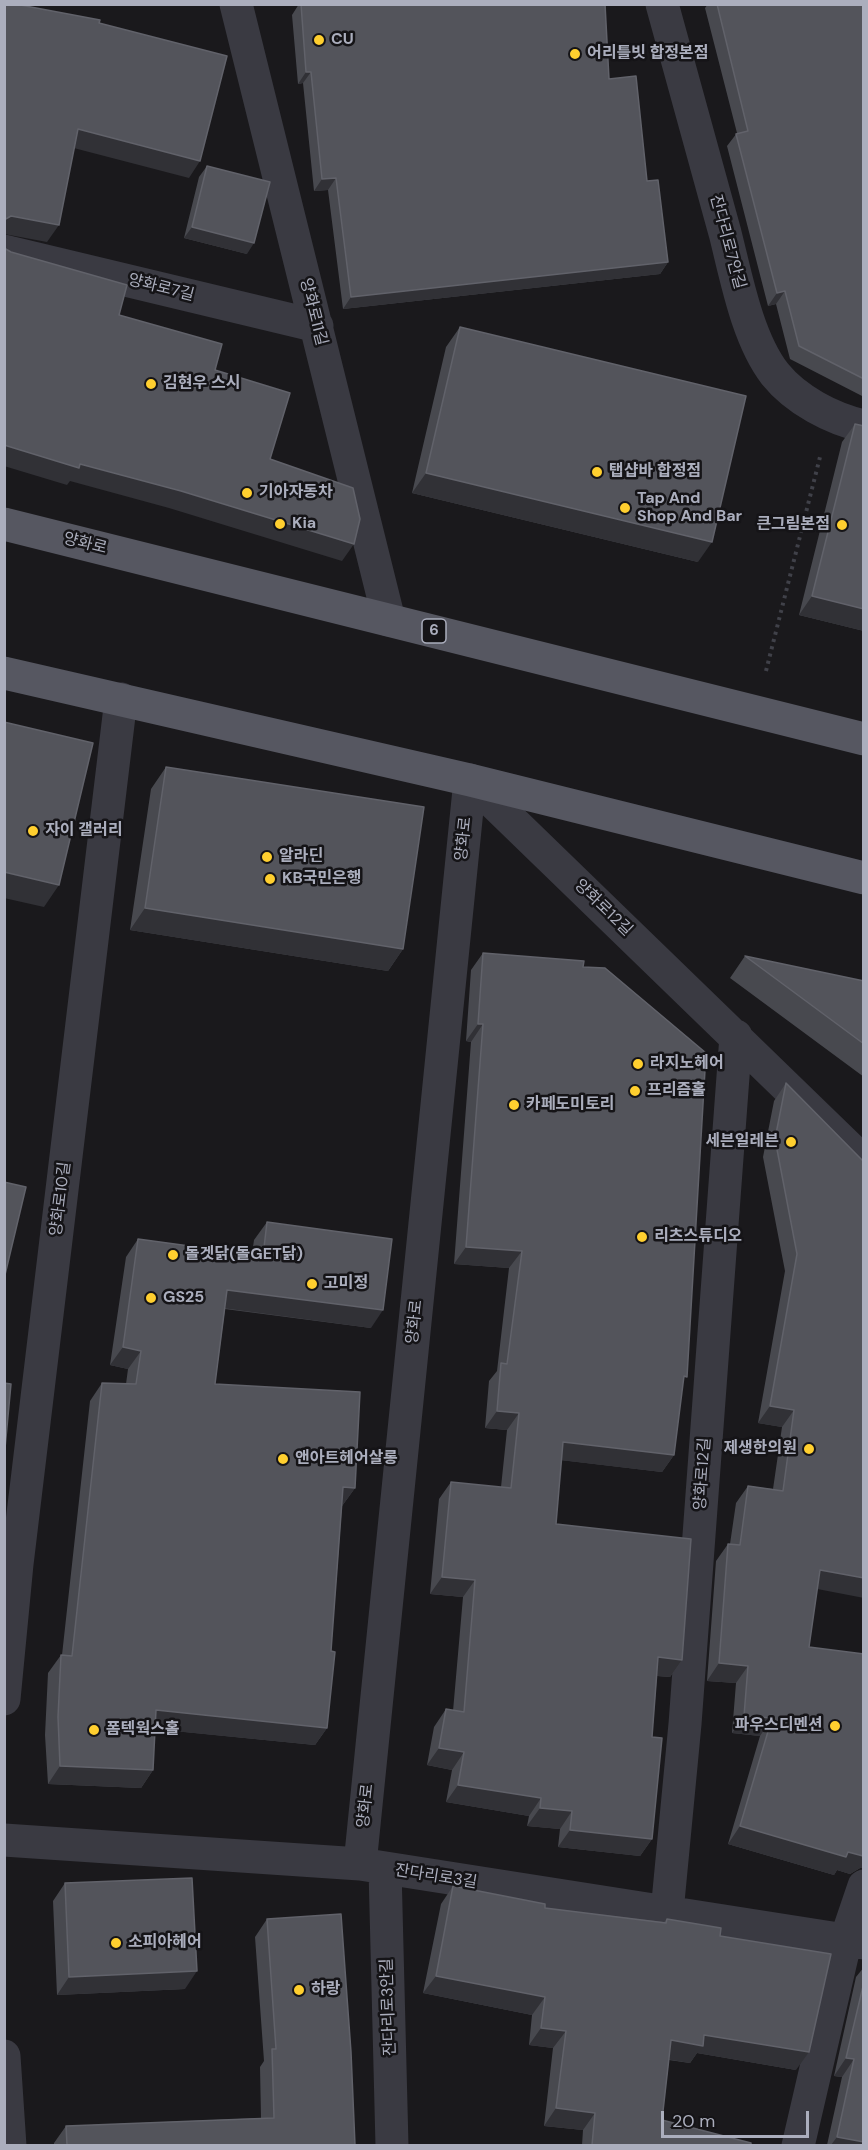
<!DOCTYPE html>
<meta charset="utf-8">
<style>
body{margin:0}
#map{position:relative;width:868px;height:2150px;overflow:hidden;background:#1a191c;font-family:"DM Sans",sans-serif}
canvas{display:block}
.frame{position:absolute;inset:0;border:6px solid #abaebd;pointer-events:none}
.scale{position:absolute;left:661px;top:2111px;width:148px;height:27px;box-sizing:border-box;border:3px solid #abaebd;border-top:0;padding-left:8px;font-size:18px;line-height:21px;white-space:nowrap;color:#abaebd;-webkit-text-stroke:4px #151417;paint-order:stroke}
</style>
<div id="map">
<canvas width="868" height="2150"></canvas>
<div class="frame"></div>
<div class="scale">20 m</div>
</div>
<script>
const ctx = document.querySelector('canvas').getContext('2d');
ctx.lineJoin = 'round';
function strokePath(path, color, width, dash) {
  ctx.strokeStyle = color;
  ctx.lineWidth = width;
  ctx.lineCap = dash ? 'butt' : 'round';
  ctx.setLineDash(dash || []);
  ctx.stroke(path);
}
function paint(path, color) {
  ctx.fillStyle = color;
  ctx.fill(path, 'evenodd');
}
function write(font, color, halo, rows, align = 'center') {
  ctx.font = font + ' "DM Sans","Noto Sans KR",sans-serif';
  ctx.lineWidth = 5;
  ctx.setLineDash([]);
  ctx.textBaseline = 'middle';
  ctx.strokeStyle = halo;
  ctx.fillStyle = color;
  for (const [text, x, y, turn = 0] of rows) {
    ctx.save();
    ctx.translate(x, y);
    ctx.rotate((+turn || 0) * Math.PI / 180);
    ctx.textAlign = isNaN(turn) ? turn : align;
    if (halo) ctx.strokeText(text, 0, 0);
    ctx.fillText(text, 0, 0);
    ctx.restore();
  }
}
strokePath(new Path2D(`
 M766,671L820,457`), '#404149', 4, [3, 4.5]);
strokePath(new Path2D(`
 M236,4L389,620
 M662,4C683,81 704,157 725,233C736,276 747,338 775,374C796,400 832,419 864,426
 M4,251L317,326
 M470,780L864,1162
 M4,1699L17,1564L121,699
 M4,1840L360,1864L864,1943
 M360,1864L470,780
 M385,1869L392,2146
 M667,1912L685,1724L736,1036
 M4,2056L10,2146
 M798,2146L846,1939L864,1886`), '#3a3a42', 33);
strokePath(new Path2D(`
 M4,524L864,739
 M4,673L470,780L864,878`), '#565761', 33);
paint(new Path2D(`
 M299,4H605L609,79L647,181L668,262L660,274L343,309L328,190L314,191L303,83L298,84L292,15Z
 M708,4H864V397L790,359L776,304L768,306L727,146L737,133L705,8Z
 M207,166L247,254L184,238L199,177Z
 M460,327L698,562L412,493L446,347Z
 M855,424L864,426V631L799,615L842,442Z
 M166,767L403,949L388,971L130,930L151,789Z
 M483,953L583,967L683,1383L674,1455L662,1472L561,1460L556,1524L682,1660L670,1677L657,1676L652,1737V1839L640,1856L558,1847L560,1829L527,1826L529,1816L446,1802L452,1770L427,1765L434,1727L446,1709L453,1711L463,1597L430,1594L439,1499L451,1482L501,1487L507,1430L485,1428L489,1381L497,1371L509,1268L454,1264L471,1042L466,1041L471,970Z
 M745,956L864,981V1077L730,978Z
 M786,1083L864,1162L817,1589L809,1647L864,1654V1868H860L850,1874L837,1870L834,1875L728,1844L760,1736L732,1733L736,1683L707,1681L716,1561L728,1544H730L736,1503L748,1486L773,1489L782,1427L758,1423L785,1271L763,1157L774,1101Z
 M267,1222L371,1328L225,1309L215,1384L355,1488L342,1506L331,1651L327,1728L315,1745L155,1729L153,1770L141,1788L48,1784L45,1735L48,1673L61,1655H62L90,1401L102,1383L126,1384L128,1369L110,1365L126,1257L138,1239L252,1254L254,1240Z
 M65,1883L185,1989L57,1995L53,1901Z
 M453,1886L545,1908L664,1922L667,1919L720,1936L796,2070L697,2053L690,2063L669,2060L662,2120L751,2145H582L583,2130L544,2126L553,2048L529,2045L532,2015L423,1993L441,1904Z
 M267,1919L355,2145H54V2143L66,2126L261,2118L260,2067L264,2061L255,1937Z
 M864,1967V2145H827L842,2077L834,2076L856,1977Z`), '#48494f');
paint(new Path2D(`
 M306,72H311L303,83L298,84Z
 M78,129L200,161L189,178L66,146Z
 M336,178L328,190L314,191L322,179Z
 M11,216L59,225L47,242L4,234V220Z
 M192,227L254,243L247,254L184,238Z
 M668,262L660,274L343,309L351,297Z
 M785,291L776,304L768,306L777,293Z
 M4,445L80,464L181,491L354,544L342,561L169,508L70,481L67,485L4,466Z
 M426,473L712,542L698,562L412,493Z
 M812,596L864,609V631L799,615Z
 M4,872L59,885L44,907L4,898Z
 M145,908L403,949L388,971L130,930Z
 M478,1024H483L471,1042L466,1041Z
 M466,1247L522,1251L509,1268L454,1264Z
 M227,1290L383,1310L371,1328L215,1307Z
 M123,1347L141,1351L128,1369L110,1365Z
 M770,1406L794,1410L782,1427L758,1423Z
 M497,1411L519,1413L507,1430L485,1428Z
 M563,1442L674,1455L662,1472L551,1459Z
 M343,1487L355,1488L342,1506L330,1505Z
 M820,1570L864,1578V1598L807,1587Z
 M442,1577L475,1580L463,1597L430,1594Z
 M658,1657L682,1660L670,1677L646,1675Z
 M719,1663L748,1666L736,1683L707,1681Z
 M156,1710L327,1728L315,1745L143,1728Z
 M744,1716L772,1718L760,1736L732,1733Z
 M439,1748L464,1752L452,1770L427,1765Z
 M60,1766L153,1770L141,1788L48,1784Z
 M458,1785L541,1798L529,1816L446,1802Z
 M540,1808L572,1811L560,1829L527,1826Z
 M740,1826L864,1856V1868H860L850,1874L837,1870L834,1875L728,1844Z
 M570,1830L652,1839L640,1856L558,1847Z
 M197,1971L185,1989L57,1995L69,1977Z
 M436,1976L545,1997L532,2015L423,1993Z
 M541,2028L566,2031L553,2048L529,2045Z
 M704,2035L809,2052L796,2070L697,2053L690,2063L659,2058L671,2040Z
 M846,2058L854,2059L842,2077L834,2076Z
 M556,2108L595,2113L583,2130L544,2126Z
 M837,2137L864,2142V2145H831Z`), '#313136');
const building = new Path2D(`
 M4,4H15L100,20L99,23L227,56L200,161L78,129L59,225L11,216L4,220Z
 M301,4H605L609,79L636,76L647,181L658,180L668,262L351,297L336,178L322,179L311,72H306Z
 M717,4H864V379L799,346L785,291L777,293L736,134L748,131Z
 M207,166L270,182L254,243L192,227Z
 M4,248L11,252L127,285L119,315L222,344L215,370L290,393L270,459L353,488L360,519L354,544L181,491L80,464L79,468L4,445Z
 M460,327L746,396L712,542L426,473Z
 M855,424L864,426V609L812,596Z
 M4,722L93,743L59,885L4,872Z
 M166,767L424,807L403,949L145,908Z
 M483,953L584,961L583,967L605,968L706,1053L687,1377L684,1376L674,1455L563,1442L556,1524L691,1539L682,1660L658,1657L652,1737L662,1738L652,1839L570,1830L572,1811L540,1808L541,1798L458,1785L464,1752L439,1748L446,1709L464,1712L475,1580L442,1577L451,1482L511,1488L519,1413L497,1411L501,1363L507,1364L522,1251L466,1247L483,1024H478Z
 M745,956L864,981V1044Z
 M786,1083L864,1162V1578L820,1570L809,1647L864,1654V1856H863L848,1852L846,1857L740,1826L772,1718L744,1716L748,1666L719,1663L728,1544L740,1545L748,1486L783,1491L794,1410L770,1406L797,1254L775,1139Z
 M4,1182L26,1187L4,1279Z
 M267,1222L392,1239L383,1310L227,1290L215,1384L360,1392L355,1488L343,1487L331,1651L335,1652L327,1728L156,1710L153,1770L60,1766L58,1717L61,1655L72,1656L102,1383L136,1384L141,1351L123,1347L138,1239L263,1256Z
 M4,1383L11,1384L4,1459Z
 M192,1878L197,1971L69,1977L65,1883Z
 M453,1886L545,1904V1908L666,1923L667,1919L721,1928L720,1936L831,1954L809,2052L704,2035L703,2046L671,2040L662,2120L751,2143V2145H592L595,2113L556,2108L566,2031L541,2028L545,1997L436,1976Z
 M341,1914L351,2052L355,2145H67L66,2126L274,2118L272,2049H276L267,1919Z
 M864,1982V2142L837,2137L854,2059L846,2058Z`);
paint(building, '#53545b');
strokePath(building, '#61626a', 1.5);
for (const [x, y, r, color] of [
 [319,40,6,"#ffcf2f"],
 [575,54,6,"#ffcf2f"],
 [151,384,6,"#ffcf2f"],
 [597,472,6,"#ffcf2f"],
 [247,493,6,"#ffcf2f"],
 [625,508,6,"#ffcf2f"],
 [280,524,6,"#ffcf2f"],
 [842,525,6,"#ffcf2f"],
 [33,831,6,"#ffcf2f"],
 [267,857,6,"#ffcf2f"],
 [270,879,6,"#ffcf2f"],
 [638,1064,6,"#ffcf2f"],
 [635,1091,6,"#ffcf2f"],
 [514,1105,6,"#ffcf2f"],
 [791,1142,6,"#ffcf2f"],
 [642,1237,6,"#ffcf2f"],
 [173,1255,6,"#ffcf2f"],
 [312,1284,6,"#ffcf2f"],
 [151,1298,6,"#ffcf2f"],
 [809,1449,6,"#ffcf2f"],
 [283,1459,6,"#ffcf2f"],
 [835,1726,6,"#ffcf2f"],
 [94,1730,6,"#ffcf2f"],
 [116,1943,6,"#ffcf2f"],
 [299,1990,6,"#ffcf2f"]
]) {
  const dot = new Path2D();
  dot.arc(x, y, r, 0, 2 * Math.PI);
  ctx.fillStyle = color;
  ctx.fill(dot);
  strokePath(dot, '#151417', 2);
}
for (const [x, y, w] of [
 [434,631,24]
]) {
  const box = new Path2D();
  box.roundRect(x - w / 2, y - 12, w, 24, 4.5);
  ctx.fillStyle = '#151417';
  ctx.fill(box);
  strokePath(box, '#abaebd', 1.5);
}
write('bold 15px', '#abaebd', null, [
 ["6",434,631]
]);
write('bold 16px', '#abaebd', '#151417', [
 ["CU",331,40],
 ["어리틀빗 합정본점",587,54],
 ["김현우 스시",163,384],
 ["탭샵바 합정점",609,472],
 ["기아자동차",259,493],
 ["Tap And",637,499],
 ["Shop And Bar",637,517],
 ["Kia",292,524],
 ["큰그림본점",830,525,"right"],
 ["자이 갤러리",45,831],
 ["알라딘",279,857],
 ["KB국민은행",282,879],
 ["라지노헤어",650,1064],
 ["프리즘홀",647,1091],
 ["카페도미토리",526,1105],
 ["세븐일레븐",779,1142,"right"],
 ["리츠스튜디오",654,1237],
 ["돌겟닭(돌GET닭)",185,1255],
 ["고미정",324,1284],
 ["GS25",163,1298],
 ["제생한의원",797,1449,"right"],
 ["앤아트헤어살롱",295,1459],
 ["파우스디멘션",823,1726,"right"],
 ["폼텍웍스홀",106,1730],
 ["소피아헤어",128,1943],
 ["하랑",311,1990]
], 'left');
write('16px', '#abaebd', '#151417', [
 ["잔다리로7안길",727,242,75],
 ["양화로7길",161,288,14],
 ["양화로11길",313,312,76],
 ["양화로",85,544,14],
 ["양화로",464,839,-84],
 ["양화로12길",603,908,44],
 ["양화로10길",61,1199,-83],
 ["양화로",415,1322,-84],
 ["양화로12길",703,1474,-86],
 ["양화로",366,1806,-84],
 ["잔다리로3길",436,1877,9],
 ["잔다리로3안길",389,2007,-92]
]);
</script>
